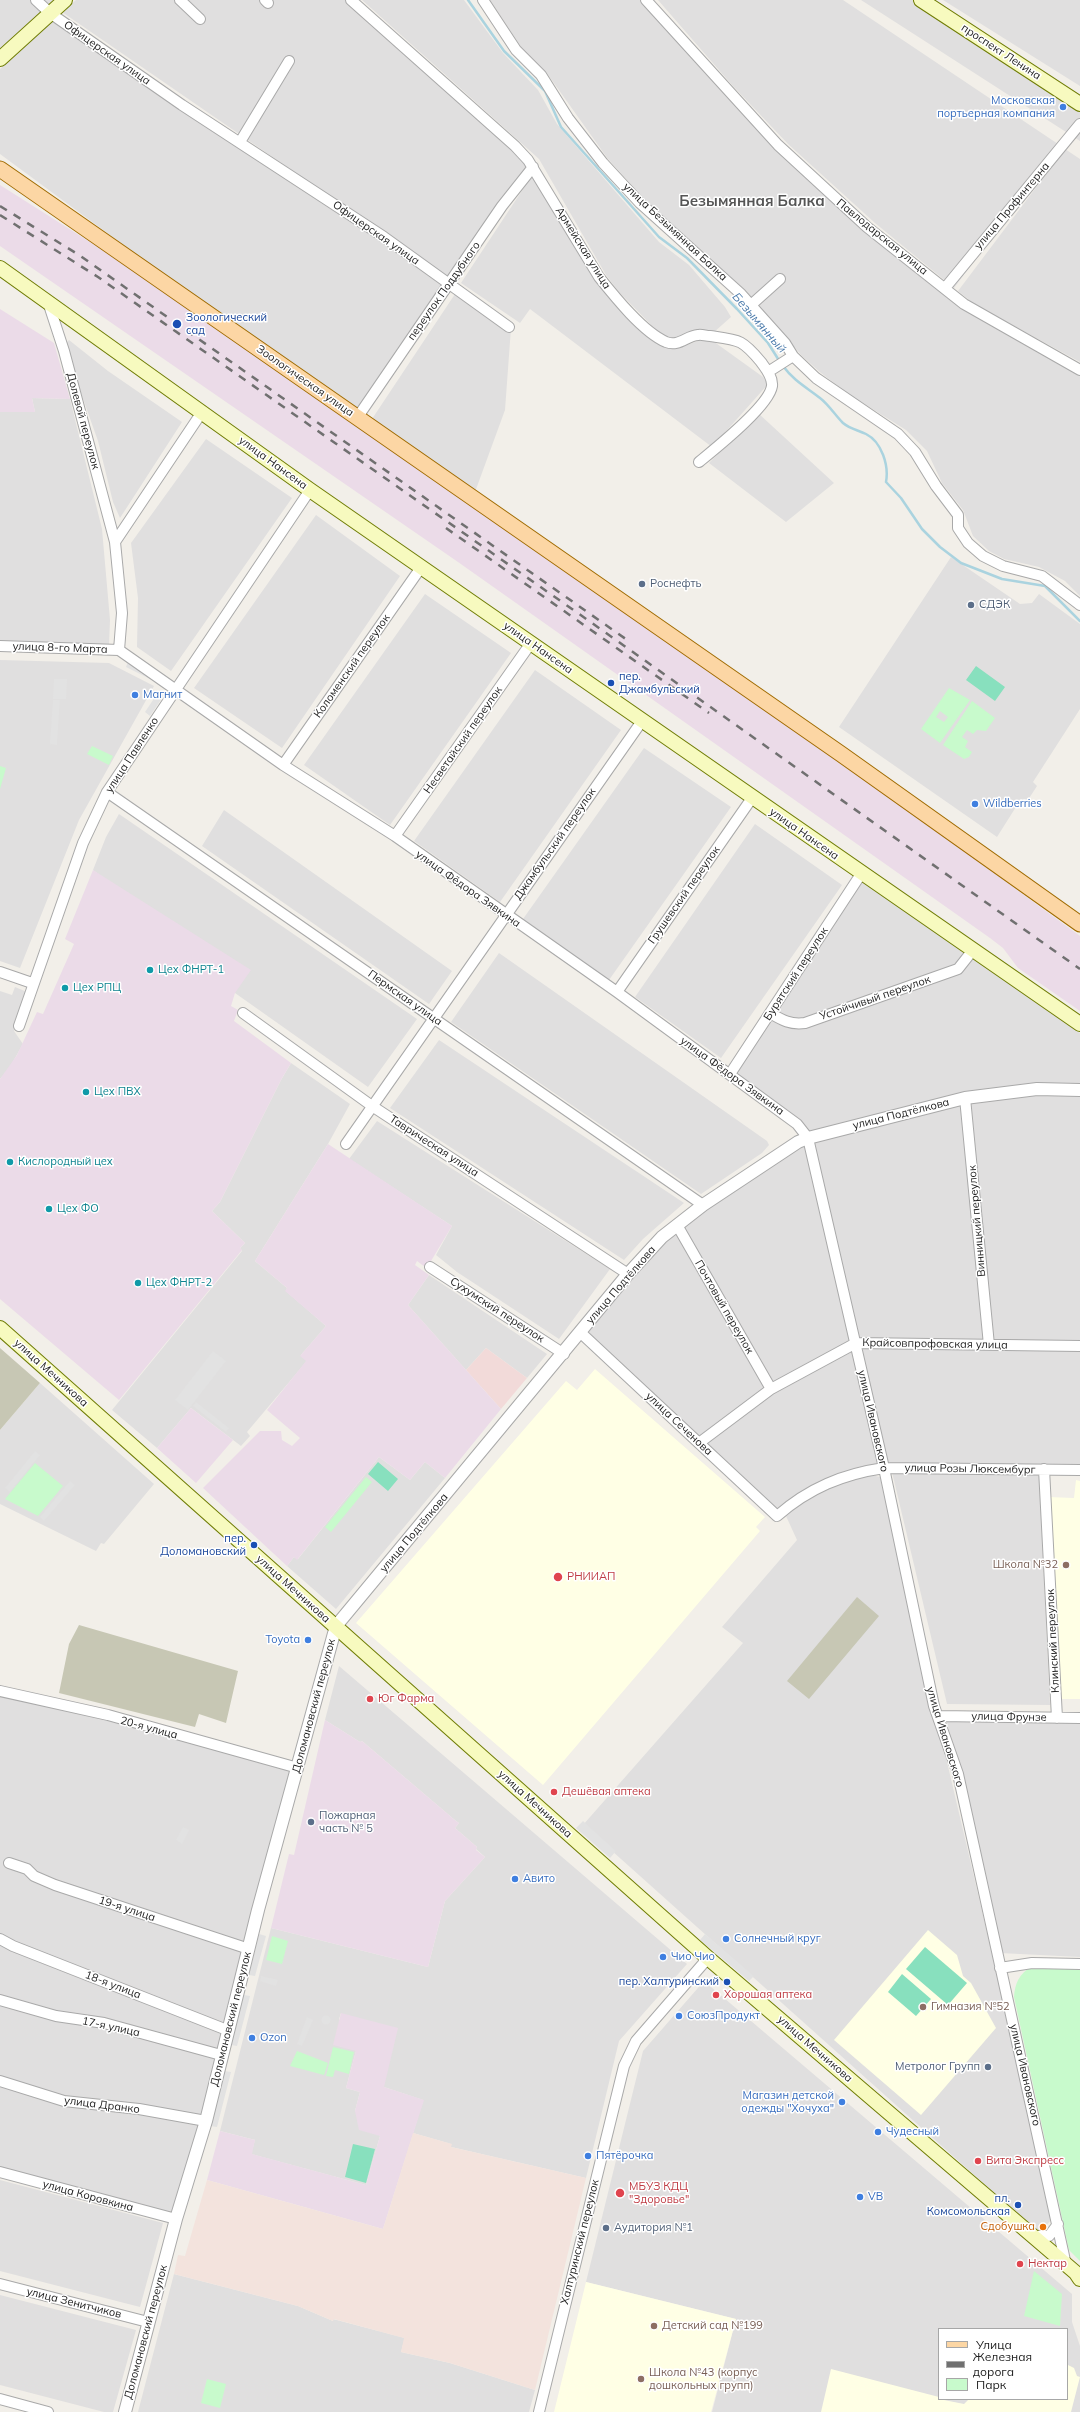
<!DOCTYPE html>
<meta charset="utf-8">
<style>
body{margin:0}
#map{position:relative;width:1080px;height:2412px;overflow:hidden;background:#f2efe9;font-family:Mulish,sans-serif}
canvas{display:block}
.legend{position:absolute;left:938px;top:2328px;width:130px;height:72px;box-sizing:border-box;background:#fff;border:1px solid #a7a7a7;margin:0;padding:5px 7px;list-style:none;font-size:12px;color:#222}
.legend li{display:flex;align-items:center;gap:8px;height:20px}
.legend b{width:20px;border:1px solid #a7a7a7}
</style>
<div id="map">
<canvas width="1080" height="2412"></canvas>
<ul class="legend">
<li><b style="height:5px;background:#fcd6a4"></b>Улица</li>
<li><b style="height:5px;background:#707070"></b>Железная дорога</li>
<li><b style="height:11px;background:#c8facc"></b>Парк</li>
</ul>
</div>
<script>
const ctx = document.querySelector('canvas').getContext('2d');
ctx.lineJoin = 'round';
function paint(path, color) {
  ctx.fillStyle = color;
  ctx.fill(path, 'evenodd');
}
function strokePath(path, color, width, dash) {
  ctx.strokeStyle = color;
  ctx.lineWidth = width;
  ctx.lineCap = dash ? 'butt' : 'round';
  ctx.setLineDash(dash || []);
  ctx.stroke(path);
}
function write(font, color, halo, rows, align = 'center') {
  ctx.font = font + ' Mulish,sans-serif';
  ctx.lineWidth = 3;
  ctx.setLineDash([]);
  ctx.textBaseline = 'middle';
  ctx.strokeStyle = halo;
  ctx.fillStyle = color;
  for (const [text, x, y, turn = 0] of rows) {
    ctx.save();
    ctx.translate(x, y);
    ctx.rotate((+turn || 0) * Math.PI / 180);
    ctx.textAlign = isNaN(turn) ? turn : align;
    if (halo) ctx.strokeText(text, 0, 0);
    ctx.fillText(text, 0, 0);
    ctx.restore();
  }
}
paint(new Path2D(`
 M0,0H54L0,52Z
 M76,0H352L534,162L454,282L62,12Z
 M362,0H464L503,53L538,90L557,124L659,242L689,265L725,307L731,317L713,333L682,341L662,336L619,292L606,275L539,159Z
 M490,0H650L784,149L951,294L1080,368V596L1065,581L1039,567L1004,559L989,551L973,536L963,510L942,483L927,451L906,430L850,395L821,373L802,356L746,291L644,199L608,159L546,72L521,47Z
 M658,0H843L1061,146L954,288L875,223L788,144L732,85Z
 M861,0H916L1080,107V141Z
 M943,0H1080V86Z
 M56,18L451,287L365,414L156,269L0,154V69Z
 M1065,149L1080,159V362L974,304L958,291Z
 M537,168L614,297L673,346L682,347L700,340L713,341L770,382L712,447L530,309L520,323L461,283Z
 M457,291L511,328L505,410L475,492L372,419Z
 M69,340L108,371L182,422L120,518L113,502L98,441L64,345Z
 M32,398L70,399L102,529L110,620L109,645L0,641V412H35Z
 M758,413L834,483L786,522L709,463Z
 M206,439L292,498L171,671L137,647L138,598L131,543Z
 M316,515L400,576L282,748L194,688Z
 M951,557L1020,604L1032,603L1039,594L1080,624V709L1033,782L1037,786L1026,803L1021,799L997,837L839,727Z
 M425,594L511,653L390,825L304,765Z
 M0,660L109,663L154,686L79,820L20,968L0,961Z
 M535,670L621,730L500,902L414,841Z
 M644,748L731,807L609,980L523,919Z
 M224,810L452,971L429,1004L202,846Z
 M119,814L417,1019L368,1087L235,993L93,870L106,837Z
 M755,824L842,885L721,1058L635,997Z
 M862,877L1080,1033V1086H1037L811,1133L726,1075Z
 M499,953L767,1141L769,1145L762,1153L701,1194L451,1022Z
 M15,987L27,992L14,1031L23,1044L9,1069L0,1079V991L12,995Z
 M439,1040L663,1189L684,1203L643,1239L624,1260L390,1108Z
 M291,1063L350,1104L328,1144L255,1261L287,1288L286,1291L326,1326L301,1355L307,1361L247,1432L250,1436L241,1446L191,1408L157,1448L112,1410L242,1251L240,1248L245,1243L212,1211L220,1202L281,1080Z
 M1080,1094V1344L993,1342L971,1101L1038,1095Z
 M961,1102L986,1342L860,1339L813,1143Z
 M377,1121L610,1269L559,1339L457,1272L436,1255L452,1226L349,1159Z
 M806,1144L852,1342L772,1384L681,1226Z
 M676,1231L767,1388L699,1440L586,1333L631,1276Z
 M429,1275L547,1354L527,1378L486,1348L466,1370L408,1305Z
 M862,1347L1080,1349V1466L887,1463Z
 M853,1349L880,1466L870,1468L778,1512L704,1444L773,1392Z
 M40,1383L154,1484L104,1544L101,1543L96,1551L0,1504V1430Z
 M379,1457L410,1480L425,1462L445,1478L336,1609L287,1566L294,1557L298,1559Z
 M892,1472L1039,1473L1050,1705L947,1704Z
 M867,1474L880,1477L1054,2217L1039,2233L583,1825L743,1643L722,1627L797,1540L786,1516L816,1492Z
 M339,1666L687,1964L619,2041L586,2178L451,2147V2144L413,2133L423,2100L384,2087L341,2013L339,2019L356,2051L346,2088L360,2092L355,2111L380,2136L366,2185L251,2154L255,2140L220,2131L271,1928L428,1967L445,1901L485,1857L476,1849L477,1847L455,1828L459,1823L456,1821L362,1741L360,1742L325,1720Z
 M0,1694L103,1718L290,1769L208,2102L174,2214L0,2167Z
 M947,1722H1080V1957L1000,1953Z
 M704,1981L1072,2294V2322L1080,2346V2412H712L736,2319L586,2282L643,2051ZM939,2329H1067V2399H939Z
 M0,2180L163,2223L140,2307L0,2271Z
 M174,2274L298,2306L333,2321V2319L405,2338L401,2352L450,2363L535,2390L529,2412H138Z
 M0,2295L136,2330L113,2412H104L0,2385Z`), '#e0dfdf');
paint(new Path2D(`
 M486,1348L527,1378L501,1409L466,1370Z`), '#f2dad9');
paint(new Path2D(`
 M0,185L101,249L838,759L1080,936V1011L1018,968L1003,948L990,938L458,562L0,246Z
 M0,309L54,343L70,399L32,398L35,412H0Z
 M93,870L251,970L235,993L231,1006L238,1010L234,1021L291,1063L281,1080L220,1202L212,1211L245,1243L240,1248L242,1250L119,1400L0,1299V1079L17,1055L37,1012L43,1014L74,944L65,939Z
 M328,1144L452,1226L431,1261L425,1267L417,1261L415,1265L429,1275L408,1305L501,1409L445,1478L425,1462L410,1480L379,1457L297,1560L294,1557L287,1566L203,1488L260,1431H281L282,1440L292,1446L300,1438L267,1410L306,1361L300,1356L326,1326L285,1291L287,1288L255,1261Z
 M191,1408L233,1440L196,1483L157,1448Z
 M325,1720L360,1742L362,1741L456,1821L459,1823L455,1828L477,1847L476,1850L485,1857L445,1901L428,1967L271,1928L289,1854L294,1855Z
 M341,2013L398,2028L384,2087L424,2100L383,2229L207,2180L220,2131L255,2140L252,2154L366,2185L380,2136L359,2130L355,2111L360,2092L346,2088L356,2051L333,2045Z`), '#ebdbe8');
paint(new Path2D(`
 M595,1369L765,1517L756,1527L760,1531L543,1785L356,1623L566,1381L577,1390Z
 M1076,1480L1080,1481V1699H1061L1048,1497L1074,1498Z
 M928,1930L957,1955L963,1976L971,1983L996,2028L921,2115L834,2040Z
 M586,2282L736,2319L711,2412H554Z
 M1067,2360L1068,2365L1074,2368L1077,2376L1080,2377L1071,2412H821L831,2369L939,2397V2399L964,2404L969,2399H1067Z`), '#ffffe5');
paint(new Path2D(`
 M413,2133L452,2144L451,2147L586,2178L535,2390L450,2363L401,2352L404,2338L334,2319L333,2321L298,2306L174,2274L178,2255L185,2256L207,2180L383,2229Z`), '#f3e3dd');
paint(new Path2D(`
 M0,1348L40,1383L0,1430Z
 M857,1597L879,1616L809,1699L787,1681Z
 M79,1625L238,1671L226,1723L199,1714L195,1727L59,1693L69,1644Z`), '#c7c7b4');
paint(new Path2D(`
 M949,688L970,700L940,743L921,729ZM940,711L948,717L944,722L936,717Z
 M972,701L995,718L986,731L977,730L973,734L967,730L962,737L968,741L965,747L972,752L969,757L964,759L943,745Z
 M92,746L113,756L109,765L87,754Z
 M0,766L6,768L0,789Z
 M35,1463L63,1486L38,1516L5,1499Z
 M366,1477L372,1482L331,1532L325,1527Z
 M272,1936L288,1941L282,1964L266,1960Z
 M1031,1967H1080V2261L1069,2250L1014,1997C1015,1983 1019,1974 1031,1967Z
 M333,2047L354,2052L349,2074L335,2070L333,2077L326,2076Z
 M297,2051L328,2063L324,2075L290,2066Z
 M1034,2271L1062,2294L1060,2326L1024,2316Z
 M207,2379L226,2384L220,2408L201,2403Z`), '#c8facc');
paint(new Path2D(`
 M976,666L1005,687L995,701L966,680Z
 M378,1462L398,1479L388,1491L368,1474Z
 M925,1947L967,1983L948,2005L906,1969Z
 M902,1974L931,1999L916,2016L888,1992Z
 M353,2144L375,2149L366,2183L345,2177Z`), '#88e0be');
paint(new Path2D(`
 M128,662L155,676L152,680L126,667Z
 M54,679H67L66,699H53Z
 M159,691L164,695L150,716L145,712Z
 M53,700H60L57,745L50,744Z
 M213,1351L226,1361L188,1410L175,1400Z
 M196,1402L229,1428L226,1432L193,1406Z
 M35,1451L40,1455L10,1492L5,1488Z
 M70,1481L75,1485L44,1521L40,1517Z
 M583,1821L616,1851L610,1858L576,1828Z
 M183,1827L189,1830L182,1844L176,1840Z
 M259,1934L266,1936L255,1976L249,1975Z
 M705,1934L754,1976L749,1981L700,1940Z
 M261,1976L278,1980L276,1986L260,1981Z
 M244,1995L250,1996L237,2046L231,2045Z
 M321.5 2020a4.5 4.5 0 1 1 9 0a4.5 4.5 0 1 1-9 0Z
 M307,2017L313,2020L302,2046L297,2044Z
 M224,2071L231,2072L217,2127L210,2126Z`), '#e2e2e2');
strokePath(new Path2D(`
 M468,0L504,51L545,91L561,127L659,237L687,258L737,309L768,343L780,362
 M783,366C794,381 806,387 820,398C829,405 835,415 843,423C850,429 858,430 866,434C882,442 889,466 886,482L901,498L922,529L940,547L961,563L1002,579L1045,586L1080,621`), '#aad3df', 2.5);
const minor = new Path2D(`
 M36,0L50,13L182,105L384,237L509,327
 M180,0L200,19
 M265,0L268,3
 M351,0L515,146L528,160L599,277C615,297 643,332 666,342C679,347 686,336 698,335C701,334 706,336 710,336C739,340 742,339 761,362C766,369 773,377 772,386C769,406 716,448 699,462
 M483,0L516,50L541,75L568,118L603,163L640,203L741,294L785,343L793,356L816,378L898,434L915,452L936,486L958,515V528L968,543L983,556L1003,566L1042,576L1080,605
 M646,0L778,145L867,227L964,304L1080,370
 M240,142L289,61
 M945,288L1080,124
 M48,302L64,351L115,542L122,613L119,650
 M751,305L780,279
 M768,372L793,356
 M357,418L502,206L533,167
 M115,542L202,412
 M0,646L119,650
 M119,650L283,765L395,836L617,992L797,1124L808,1138L884,1468L934,1706L958,1774L1066,2265
 M283,765L422,566
 M107,792L703,1205
 M395,836L531,643
 M0,972L32,983
 M617,992L752,798
 M243,1013L372,1106L628,1274
 M770,1013C782,1020 790,1025 805,1023L958,969L973,950
 M19,1026L83,843L107,792L310,490
 M730,1074L861,874
 M965,1098L989,1345
 M346,1144L642,721
 M677,1225L771,1389
 M430,1267L564,1354
 M581,1333L777,1516C809,1488 843,1474 884,1468L1080,1470
 M699,1443L771,1389L856,1343L1080,1346
 M1044,1469L1057,1718
 M0,1691L108,1715L298,1768
 M939,1716L1080,1718
 M9,1863L27,1869L34,1876L55,1885L249,1949
 M0,1939L13,1946L227,2030
 M1000,1968L1032,1963L1080,1964
 M0,2000L56,2016L104,2023L221,2055
 M0,2081L64,2101L139,2109L206,2121
 M0,2172L176,2219
 M1033,2236H1049L1058,2224
 M0,2284L148,2322
 M0,2399L48,2412
 M539,2412L624,2066L636,2041L708,1958`);
const tertiary = new Path2D(`
 M125,2412L176,2219L206,2121L258,1910L336,1626L628,1274L662,1237L703,1205L798,1142L808,1138L965,1098L1037,1089L1080,1090`);
const secondary = new Path2D(`
 M921,0L1080,104
 M0,59L65,0
 M0,268L310,490L1080,1024
 M0,1328L708,1958L1076,2273L1080,2279`);
const primary = new Path2D(`
 M0,169L841,754L1080,924`);
strokePath(minor, '#a9a9a9', 12);
strokePath(tertiary, '#a9a9a9', 14);
strokePath(secondary, '#707d05', 16);
strokePath(primary, '#a06b00', 17);
strokePath(minor, '#fff', 10);
strokePath(tertiary, '#fff', 12);
strokePath(secondary, '#f7fabf', 14);
strokePath(primary, '#fcd6a4', 15);
strokePath(new Path2D(`
 M0,206L79,255L630,642
 M0,215L98,277L592,623L1080,969
 M446,528L709,713`), '#707070', 2.5, [8, 8]);
for (const [x, y, r, color] of [
 [1063,107,4,"#3f7fe0"],
 [177,324,5,"#1a4fb4"],
 [642,584,4,"#5c6f8a"],
 [971,605,4,"#5c6f8a"],
 [611,683,4,"#1a4fb4"],
 [135,695,4,"#3f7fe0"],
 [975,804,4,"#3f7fe0"],
 [150,970,4,"#0f9aa8"],
 [65,988,4,"#0f9aa8"],
 [86,1092,4,"#0f9aa8"],
 [10,1162,4,"#0f9aa8"],
 [49,1209,4,"#0f9aa8"],
 [138,1283,4,"#0f9aa8"],
 [254,1545,4,"#1a4fb4"],
 [1066,1565,4,"#8d6e63"],
 [558,1577,5,"#e0444e"],
 [308,1640,4,"#3f7fe0"],
 [370,1699,4,"#e0444e"],
 [554,1792,4,"#e0444e"],
 [311,1822,4,"#5c6f8a"],
 [515,1879,4,"#3f7fe0"],
 [726,1939,4,"#3f7fe0"],
 [663,1957,4,"#3f7fe0"],
 [727,1982,4,"#1a4fb4"],
 [716,1995,4,"#e0444e"],
 [923,2007,4,"#8d6e63"],
 [679,2016,4,"#3f7fe0"],
 [252,2038,4,"#3f7fe0"],
 [988,2067,4,"#5c6f8a"],
 [842,2102,4,"#3f7fe0"],
 [878,2132,4,"#3f7fe0"],
 [588,2156,4,"#3f7fe0"],
 [978,2161,4,"#e0444e"],
 [620,2193,5,"#e0444e"],
 [860,2197,4,"#3f7fe0"],
 [1018,2205,4,"#1a4fb4"],
 [1043,2227,4,"#e8710a"],
 [606,2228,4,"#5c6f8a"],
 [1020,2264,4,"#e0444e"],
 [654,2326,4,"#8d6e63"],
 [641,2379,4,"#8d6e63"]
]) {
  const dot = new Path2D();
  dot.arc(x, y, r, 0, 2 * Math.PI);
  ctx.fillStyle = color;
  ctx.fill(dot);
  strokePath(dot, '#fff', 1.5);
}
write('11px', '#222', '#fff', [
 ["проспект Ленина",1001,52,33],
 ["Офицерская улица",107,53,35],
 ["улица Профинтерна",1012,206,-50],
 ["улица Безымянная Балка",675,232,43],
 ["Офицерская улица",376,233,35],
 ["Павлодарская улица",882,237,39],
 ["Армейская улица",583,248,58],
 ["переулок Поддубного",444,291,-55],
 ["Зоологическая улица",305,381,35],
 ["Долевой переулок",83,421,75],
 ["улица Нансена",273,463,36],
 ["улица 8-го Марта",60,648,2],
 ["улица Нансена",538,648,35],
 ["Коломенский переулок",352,666,-55],
 ["Несветайский переулок",463,740,-55],
 ["улица Павленко",132,755,-57],
 ["улица Нансена",804,834,35],
 ["Джамбульский переулок",555,844,-55],
 ["улица Фёдора Зявкина",468,889,35],
 ["Грушевский переулок",684,895,-55],
 ["Бурятский переулок",796,974,-57],
 ["Пермская улица",405,998,35],
 ["Устойчивый переулок",875,998,-19],
 ["улица Фёдора Зявкина",732,1076,36],
 ["улица Подтёлкова",901,1114,-14],
 ["Таврическая улица",434,1146,33],
 ["Винницкий переулок",977,1221,-95],
 ["улица Подтёлкова",621,1285,-49],
 ["Почтовый переулок",724,1307,60],
 ["Сухумский переулок",497,1310,33],
 ["Крайсовпрофовская улица",935,1344,1],
 ["улица Мечникова",51,1373,42],
 ["улица Ивановского",873,1421,77],
 ["улица Сеченова",679,1424,43],
 ["улица Розы Люксембург",970,1469,1],
 ["улица Подтёлкова",414,1533,-50],
 ["улица Мечникова",293,1589,42],
 ["Клинский переулок",1053,1641,-93],
 ["Доломановский переулок",314,1706,-75],
 ["улица Фрунзе",1009,1717,1],
 ["20-я улица",149,1728,15],
 ["улица Ивановского",945,1737,73],
 ["улица Мечникова",535,1804,42],
 ["19-я улица",127,1909,18],
 ["18-я улица",113,1985,21],
 ["Доломановский переулок",231,2019,-76],
 ["17-я улица",111,2027,12],
 ["улица Мечникова",815,2049,41],
 ["улица Ивановского",1025,2075,77],
 ["улица Дранко",102,2105,7],
 ["улица Коровкина",88,2196,15],
 ["Халтуринский переулок",580,2242,-76],
 ["улица Зенитчиков",74,2303,14],
 ["Доломановский переулок",146,2332,-75]
]);
write('11px', '#366cbe', '#fff', [
 ["Московская",1055,101,"right"],
 ["портьерная компания",1055,114,"right"],
 ["Магнит",143,695],
 ["Wildberries",983,804],
 ["Toyota",300,1640,"right"],
 ["Авито",523,1879],
 ["Солнечный круг",734,1939],
 ["Чио Чио",671,1957],
 ["СоюзПродукт",687,2016],
 ["Ozon",260,2038],
 ["Магазин детской",834,2096,"right"],
 ["одежды \"Хочуха\"",834,2109,"right"],
 ["Чудесный",886,2132],
 ["Пятёрочка",596,2156],
 ["VB",868,2197]
], 'left');
write('11px', '#164399', '#fff', [
 ["Зоологический",186,318,"left"],
 ["сад",186,331,"left"],
 ["пер.",619,677,"left"],
 ["Джамбульский",619,690,"left"],
 ["пер.",246,1539],
 ["Доломановский",246,1552],
 ["пер. Халтуринский",719,1982],
 ["пл.",1010,2199],
 ["Комсомольская",1010,2212]
], 'right');
write('11px', '#4e5e75', '#fff', [
 ["Роснефть",650,584],
 ["СДЭК",979,605],
 ["Пожарная",319,1816],
 ["часть № 5",319,1829],
 ["Метролог Групп",980,2067,"right"],
 ["Аудитория №1",614,2228]
], 'left');
write('11px', '#0d838f', '#fff', [
 ["Цех ФНРТ-1",158,970],
 ["Цех РПЦ",73,988],
 ["Цех ПВХ",94,1092],
 ["Кислородный цех",18,1162],
 ["Цех ФО",57,1209],
 ["Цех ФНРТ-2",146,1283]
], 'left');
write('11px', '#785e54', '#fff', [
 ["Школа №32",1058,1565,"right"],
 ["Гимназия №52",931,2007],
 ["Детский сад №199",662,2326],
 ["Школа №43 (корпус",649,2373],
 ["дошкольных групп)",649,2386]
], 'left');
write('11px', '#be3a42', '#fff', [
 ["РНИИАП",567,1577],
 ["Юг Фарма",378,1699],
 ["Дешёвая аптека",562,1792],
 ["Хорошая аптека",724,1995],
 ["Вита Экспресс",986,2161],
 ["МБУЗ КДЦ",629,2187],
 ["\"Здоровье\"",629,2200],
 ["Нектар",1028,2264]
], 'left');
write('11px', '#c56008', '#fff', [
 ["Сдобушка",1035,2227]
], 'right');
write('italic 12px', '#4a7aab', '#fff', [
 ["Безымянный",759,323,49]
]);
write('bold 15px', '#555', '#fff', [
 ["Безымянная Балка",752,201]
]);
</script>
